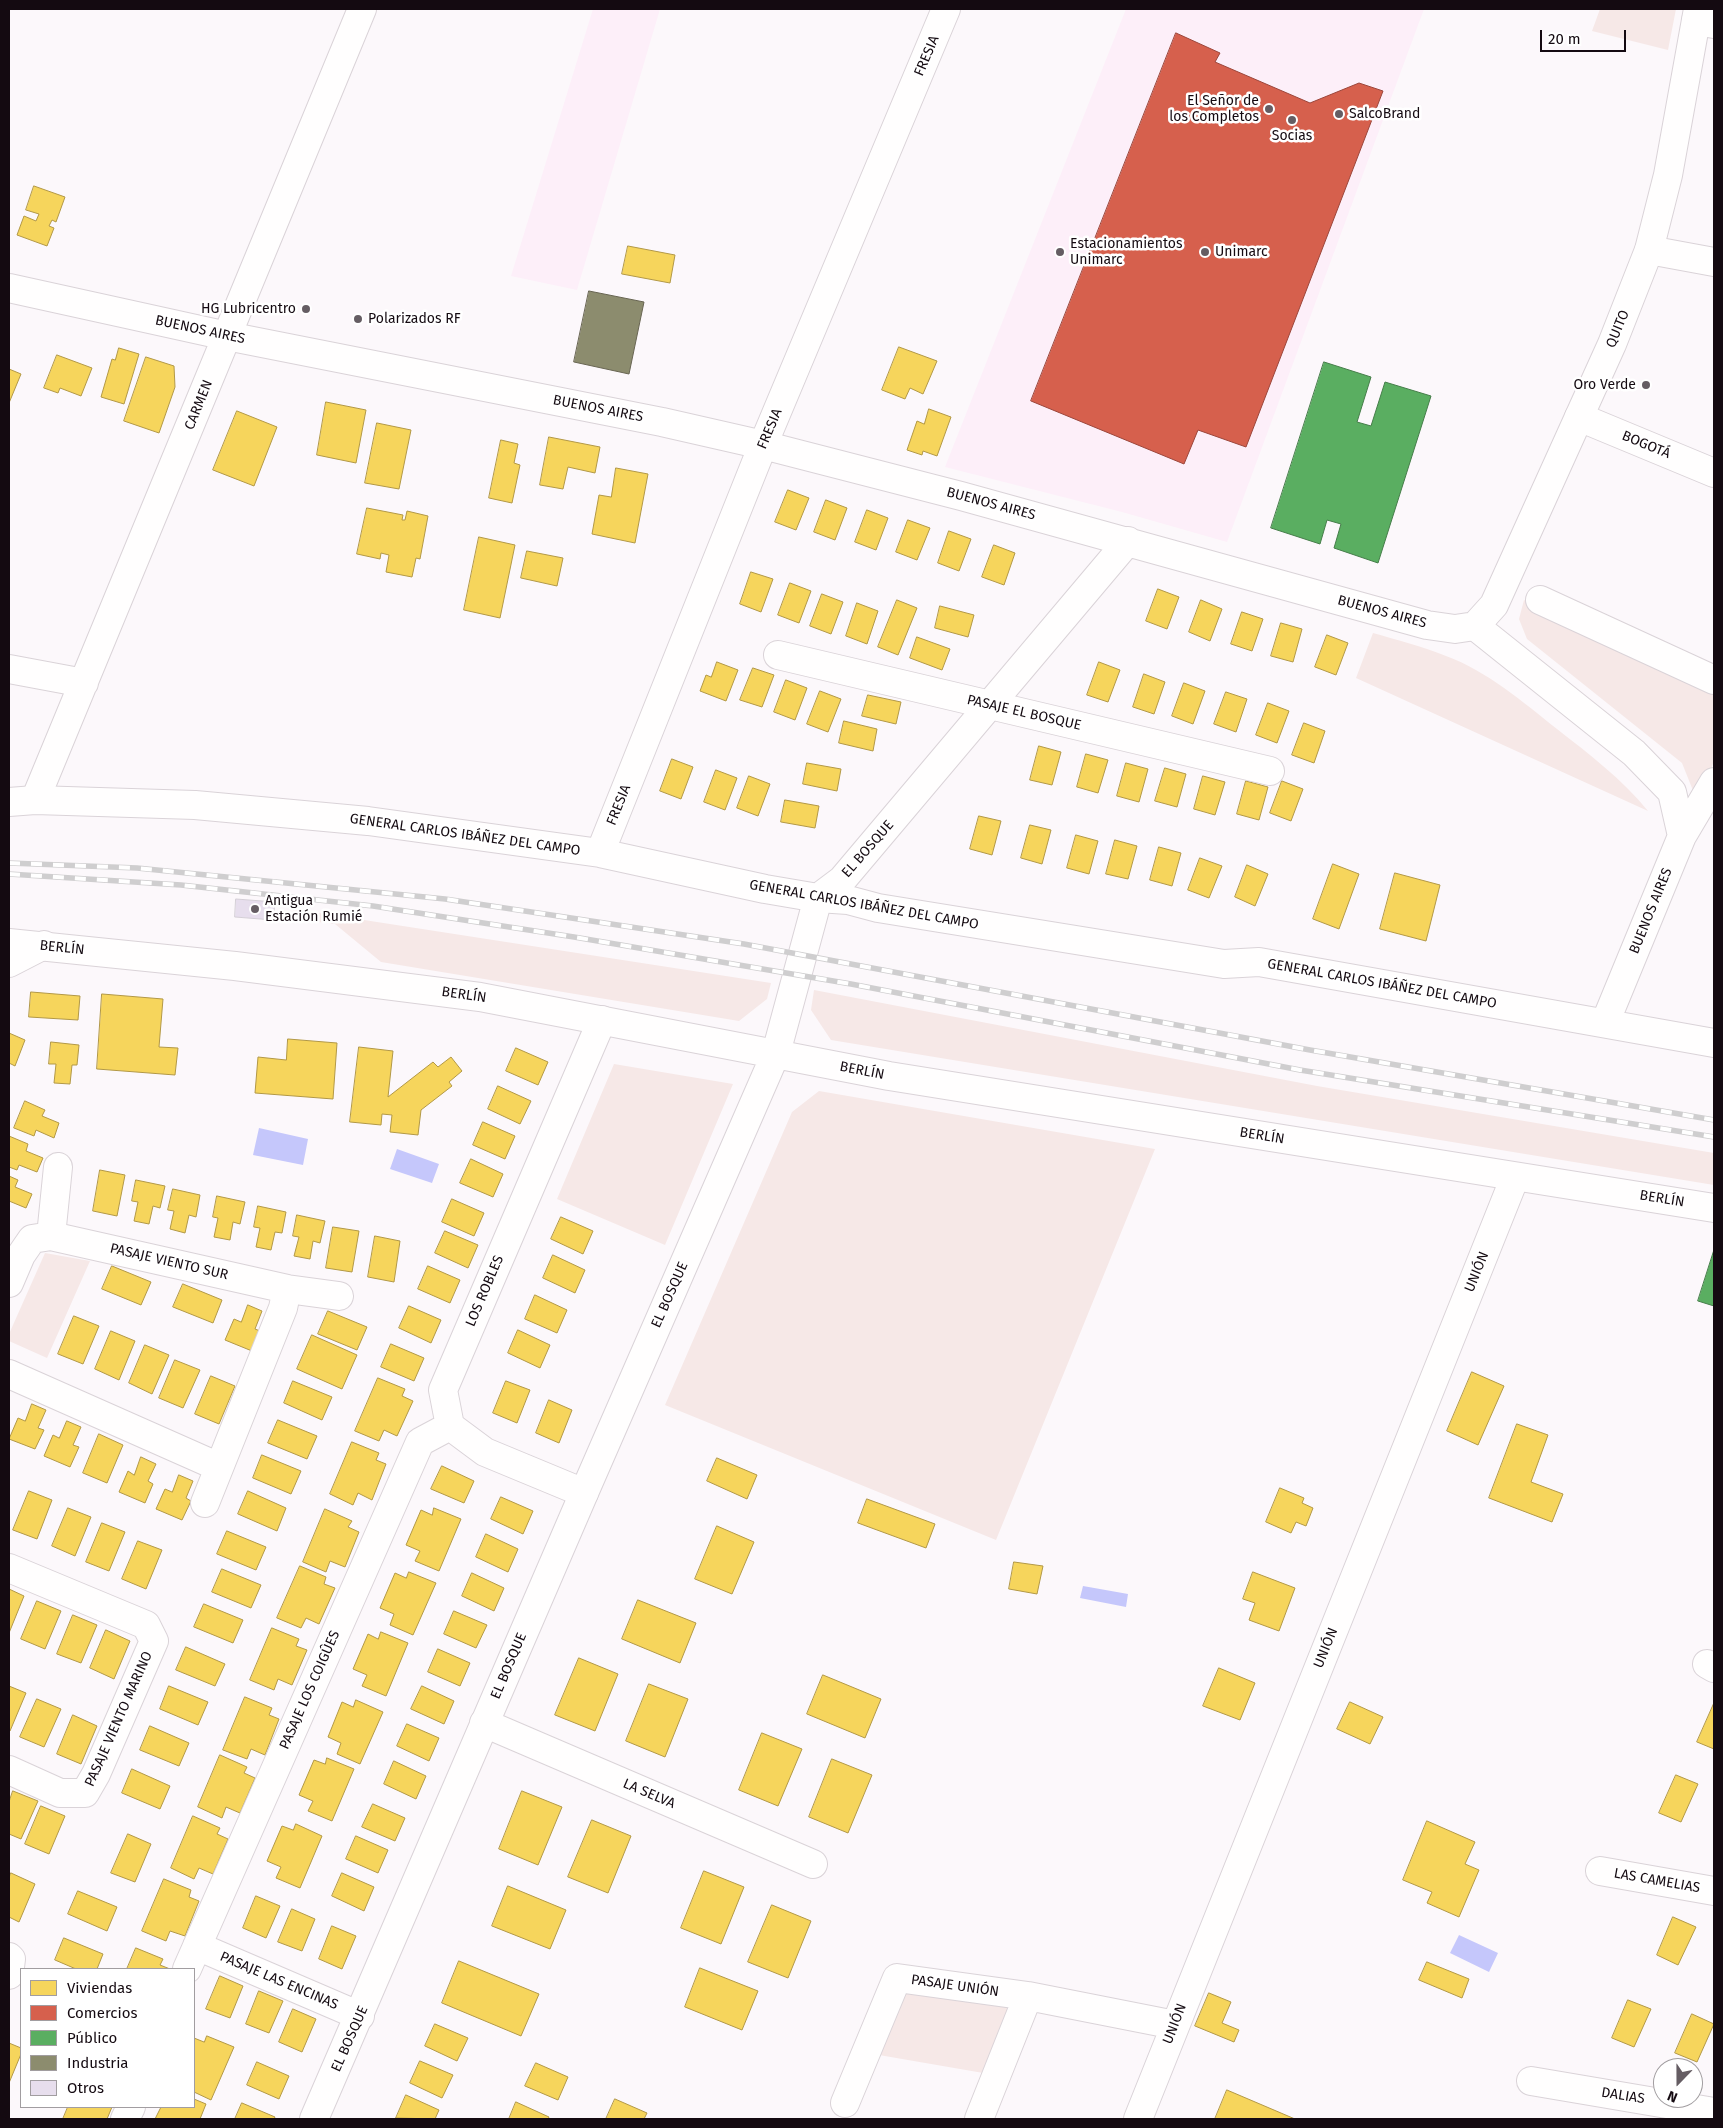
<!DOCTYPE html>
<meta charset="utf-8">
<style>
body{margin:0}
#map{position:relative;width:1723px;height:2128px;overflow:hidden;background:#fcf8fb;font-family:"Fira Sans",sans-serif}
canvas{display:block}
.frame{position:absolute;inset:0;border:10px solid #140a11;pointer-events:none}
.legend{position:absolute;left:20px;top:1968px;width:175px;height:140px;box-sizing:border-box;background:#fff;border:1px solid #a19da0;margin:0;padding:6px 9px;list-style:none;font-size:15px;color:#140a11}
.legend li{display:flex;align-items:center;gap:10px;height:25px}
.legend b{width:25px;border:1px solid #a19da0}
.north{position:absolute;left:1653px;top:2058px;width:50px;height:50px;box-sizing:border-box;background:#fff;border:1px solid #a19da0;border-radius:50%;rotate:202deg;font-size:14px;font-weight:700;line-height:20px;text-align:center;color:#140a11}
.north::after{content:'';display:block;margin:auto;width:18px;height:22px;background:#655d63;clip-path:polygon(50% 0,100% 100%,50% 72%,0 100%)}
.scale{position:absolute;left:1540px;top:30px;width:86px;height:22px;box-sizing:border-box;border:2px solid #140a11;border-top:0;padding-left:6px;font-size:15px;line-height:18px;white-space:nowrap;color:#140a11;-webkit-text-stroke:4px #fff;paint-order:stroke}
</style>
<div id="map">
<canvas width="1723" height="2128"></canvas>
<div class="frame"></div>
<ul class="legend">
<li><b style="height:14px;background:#f6d55c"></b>Viviendas</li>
<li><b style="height:14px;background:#d6604d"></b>Comercios</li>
<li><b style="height:14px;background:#5aae61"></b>Público</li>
<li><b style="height:14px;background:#8c8c6e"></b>Industria</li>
<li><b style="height:14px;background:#e7deed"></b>Otros</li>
</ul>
<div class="north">N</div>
<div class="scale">20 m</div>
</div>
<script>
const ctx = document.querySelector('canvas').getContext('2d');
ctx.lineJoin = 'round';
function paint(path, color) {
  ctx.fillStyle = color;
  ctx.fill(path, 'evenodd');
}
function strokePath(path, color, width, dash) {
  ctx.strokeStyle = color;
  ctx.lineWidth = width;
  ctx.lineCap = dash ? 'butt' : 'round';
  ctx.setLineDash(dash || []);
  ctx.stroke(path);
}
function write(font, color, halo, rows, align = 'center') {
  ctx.font = font + ' "Fira Sans",sans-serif';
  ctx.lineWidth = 5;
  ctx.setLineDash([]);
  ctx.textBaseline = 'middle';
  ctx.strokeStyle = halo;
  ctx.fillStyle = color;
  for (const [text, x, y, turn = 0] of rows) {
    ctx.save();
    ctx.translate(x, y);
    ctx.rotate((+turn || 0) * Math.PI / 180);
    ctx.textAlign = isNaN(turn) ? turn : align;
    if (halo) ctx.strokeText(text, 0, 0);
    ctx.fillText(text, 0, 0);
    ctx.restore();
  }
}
paint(new Path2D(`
 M593,9H660L577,290L511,276Z
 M1126,9H1424L1227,542L1122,512L945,467Z`), '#fdeff9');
paint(new Path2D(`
 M1600,9H1676L1668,50L1592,31Z
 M1524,600L1714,686V761L1706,782L1694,793L1682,763L1527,639L1519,619Z
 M1373,633C1397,640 1422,646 1446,656C1487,671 1523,702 1557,729C1589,754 1622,779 1648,811L1356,678Z
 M293,909L771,983L767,999L739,1021L381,962L335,924L291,919Z
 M814,990L1317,1086L1714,1153V1185L831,1040L811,1010Z
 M614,1064L733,1084L665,1245L557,1199Z
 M819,1091L1155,1149L996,1540L665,1405L792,1112Z
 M45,1253L90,1261L47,1358L9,1341V1334Z
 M907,1985L1017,2002L989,2074L879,2055Z`), '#f6e8e7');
paint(new Path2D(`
 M259,1128L308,1139L303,1165L253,1155Z
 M397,1149L439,1164L432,1183L390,1169Z
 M1083,1586L1128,1594L1126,1607L1080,1598Z
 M1459,1935L1498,1953L1489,1972L1450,1953Z`), '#c5c7fb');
const homes = new Path2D(`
 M34,186L65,197L56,222L52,220L49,226L54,228L47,246L17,235L24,216L36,221L39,214L26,210Z
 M628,246L675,255L670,283L622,274Z
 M899,347L937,361L923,394L910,388L905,399L882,390Z
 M119,348L139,354L124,404L101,397L112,359L115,360Z
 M57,355L92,368L81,396L60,388L58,393L44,388Z
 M146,357L174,366L175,387L159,433L124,421Z
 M9,369L21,374L9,403Z
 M326,402L366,410L356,463L317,455Z
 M929,409L951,417L937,456L923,451L922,455L907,450L917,421L924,424Z
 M237,411L277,427L254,486L213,470Z
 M377,423L411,430L399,489L365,483Z
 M549,437L600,447L595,473L568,467L563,489L540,485Z
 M501,440L518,444L514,463L520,465L512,503L489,498Z
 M616,468L648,474L635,543L592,534L599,495L611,497Z
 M788,490L809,498L796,530L775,522Z
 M826,500L847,508L835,540L814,532Z
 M367,508L403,515L402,520H405L407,511L428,516L420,559L416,558L412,577L386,572L389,555L381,553L380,559L357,554Z
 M867,510L888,518L876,550L855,542Z
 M908,520L930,528L917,560L896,552Z
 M949,531L971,539L959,571L938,563Z
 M479,537L515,545L500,618L464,610Z
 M994,545L1015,553L1004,585L982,577Z
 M527,551L563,558L557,586L521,578Z
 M751,572L773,579L761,612L740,604Z
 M790,583L811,591L799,623L778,615Z
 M1158,589L1179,597L1167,629L1146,621Z
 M822,594L843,602L831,634L810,626Z
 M897,600L917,608L898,655L878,647Z
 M1201,600L1222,609L1210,641L1189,632Z
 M857,603L878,611L867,644L846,636Z
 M940,606L974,615L968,637L935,628Z
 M1242,612L1263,619L1252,651L1231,644Z
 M1281,623L1302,629L1293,662L1271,656Z
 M1327,635L1348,643L1336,675L1315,667Z
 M917,637L950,649L942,670L910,658Z
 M717,662L738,670L726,701L700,691L706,675L711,677Z
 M1099,662L1120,670L1108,702L1087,695Z
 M753,668L774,675L762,707L740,700Z
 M1144,674L1165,682L1154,714L1133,707Z
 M786,680L807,688L795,720L774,712Z
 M1184,683L1205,691L1193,724L1172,716Z
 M820,691L841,699L828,732L807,724Z
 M1226,692L1247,699L1236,732L1214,724Z
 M868,695L901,702L896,724L862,716Z
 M1268,703L1289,711L1277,743L1256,735Z
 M844,721L877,729L873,751L839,743Z
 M1304,723L1325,731L1314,763L1292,755Z
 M1039,746L1061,752L1052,785L1030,780Z
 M1086,754L1108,760L1098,793L1077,787Z
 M672,759L693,767L681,799L660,791Z
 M807,763L841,769L837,791L803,784Z
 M1126,763L1148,769L1139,802L1117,796Z
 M1165,768L1186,774L1177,807L1155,801Z
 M716,770L737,778L725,810L704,802Z
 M749,776L770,784L758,816L737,808Z
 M1203,776L1225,782L1215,815L1194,809Z
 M1246,781L1268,787L1259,820L1237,814Z
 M1282,781L1303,789L1291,821L1270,813Z
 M785,800L819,806L815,828L781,822Z
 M979,816L1001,821L992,855L970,849Z
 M1030,825L1051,830L1042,864L1021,858Z
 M1076,835L1098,841L1089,874L1067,868Z
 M1115,840L1137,846L1128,879L1106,874Z
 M1159,847L1181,853L1172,886L1150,880Z
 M1200,858L1222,866L1209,898L1188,890Z
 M1333,864L1359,874L1339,929L1313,919Z
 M1247,865L1268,874L1255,906L1235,897Z
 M1395,873L1440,885L1426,941L1380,929Z
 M31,992L80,996L78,1020L29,1017Z
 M102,994L163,999L159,1047L178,1048L175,1075L97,1069Z
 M9,1033L25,1040L15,1066L9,1063Z
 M288,1039L337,1043L333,1099L255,1093L258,1057L286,1060Z
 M51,1042L79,1045L77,1065H72L70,1084L54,1083L56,1064H49Z
 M359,1047L393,1051L388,1097L433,1062L438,1067L451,1057L462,1071L449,1082L452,1086L421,1110L418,1135L390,1132L392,1115L382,1114L381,1125L350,1122Z
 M516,1048L548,1062L538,1085L506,1071Z
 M498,1086L531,1101L520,1124L488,1109Z
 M25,1101L45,1110L42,1116L59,1123L54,1138L36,1130L34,1136L14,1128Z
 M483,1122L515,1136L505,1159L473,1145Z
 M9,1136L28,1144L26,1151L43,1158L37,1172L19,1165L17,1170L9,1167Z
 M471,1159L503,1174L493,1197L460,1183Z
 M100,1170L125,1175L117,1216L93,1211Z
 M9,1176L18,1180L15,1187L32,1194L26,1208L9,1201Z
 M136,1180L165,1186L160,1208L153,1206L149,1224L134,1221L138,1202L132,1201Z
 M173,1189L200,1195L196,1217L189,1215L185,1233L170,1229L174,1211L168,1210Z
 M217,1196L245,1202L240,1224L233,1222L230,1240L214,1237L218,1218L213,1217Z
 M452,1199L484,1213L474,1236L442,1222Z
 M258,1206L286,1212L282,1233L275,1232L271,1250L256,1247L260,1228L254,1227Z
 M297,1215L325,1221L320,1243L313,1241L310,1259L294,1256L299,1237L293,1236Z
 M561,1217L593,1231L583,1254L551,1239Z
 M333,1227L359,1231L352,1272L326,1268Z
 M445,1231L478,1245L468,1268L435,1253Z
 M375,1236L400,1241L394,1282L368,1277Z
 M553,1255L585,1270L575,1293L543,1278Z
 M112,1266L151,1282L141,1305L102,1289Z
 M428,1266L460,1280L450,1303L418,1289Z
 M183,1284L222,1300L213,1323L173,1307Z
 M535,1295L567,1310L557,1333L525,1319Z
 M248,1305L262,1311L255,1329L260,1331L252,1351L225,1340L234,1319L241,1322Z
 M409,1306L441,1320L431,1343L399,1328Z
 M328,1311L367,1327L357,1350L318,1334Z
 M74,1316L99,1326L83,1364L58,1354Z
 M518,1330L550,1345L540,1368L508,1353Z
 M111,1331L135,1341L119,1380L95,1369Z
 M312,1335L357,1355L342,1389L297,1369Z
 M391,1344L424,1358L414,1381L381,1367Z
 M145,1345L169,1355L152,1394L129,1383Z
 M175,1360L200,1370L183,1408L159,1398Z
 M1472,1372L1504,1386L1478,1445L1447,1431Z
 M211,1376L235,1386L219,1424L195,1414Z
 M378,1378L405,1389L402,1396L413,1401L397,1436L384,1430L379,1441L355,1431Z
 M293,1381L332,1397L322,1420L284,1403Z
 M506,1381L530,1390L517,1423L493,1413Z
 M549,1400L572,1410L559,1443L536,1433Z
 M32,1404L46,1410L38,1428L44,1430L35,1449L9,1439L18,1418L25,1421Z
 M278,1420L317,1436L307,1459L268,1443Z
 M67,1421L81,1427L73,1445L79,1447L70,1467L44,1456L53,1435L59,1438Z
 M1517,1424L1548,1435L1531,1482L1563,1494L1552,1522L1489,1498Z
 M99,1434L123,1445L107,1483L83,1473Z
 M352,1442L379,1453L376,1460L386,1464L372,1500L358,1493L353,1505L330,1494Z
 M262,1455L301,1471L291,1494L253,1478Z
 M141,1457L156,1464L148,1481L153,1484L145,1503L119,1492L128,1471L134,1475Z
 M717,1458L757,1475L747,1499L707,1481Z
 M442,1466L474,1481L464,1503L431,1489Z
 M179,1475L193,1481L186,1498L191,1501L182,1520L156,1509L165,1489L172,1492Z
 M1280,1488L1304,1498L1302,1503L1313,1508L1306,1526L1296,1522L1291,1533L1266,1522Z
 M29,1491L52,1500L37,1539L13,1530Z
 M248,1491L286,1508L277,1531L238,1514Z
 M501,1497L533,1511L523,1534L491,1519Z
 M867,1499L935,1524L926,1548L858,1523Z
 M68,1508L91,1517L75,1556L52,1546Z
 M434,1508L461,1519L439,1571L415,1561L420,1551L406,1545L421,1510L432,1515Z
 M325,1509L352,1521L348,1527L359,1532L345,1567L330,1561L326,1572L303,1562Z
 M102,1523L125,1532L109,1571L86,1562Z
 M717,1526L754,1542L732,1594L695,1579Z
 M227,1531L266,1547L256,1570L217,1554Z
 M486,1534L518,1549L508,1572L476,1557Z
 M138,1541L162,1550L146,1589L122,1579Z
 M1014,1562L1043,1566L1037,1594L1009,1589Z
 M300,1566L326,1577L324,1584L335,1588L319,1624L306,1618L301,1628L277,1618Z
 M222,1569L261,1585L251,1608L212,1592Z
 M409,1572L436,1583L413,1635L390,1625L394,1614L380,1608L395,1573L406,1578Z
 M1253,1572L1295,1588L1279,1631L1249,1620L1255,1603L1243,1599Z
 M472,1573L504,1588L494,1611L462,1596Z
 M9,1589L24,1596L9,1633Z
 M638,1600L696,1623L680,1663L622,1639Z
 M37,1601L61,1611L45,1649L21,1639Z
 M204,1604L243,1620L233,1643L194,1627Z
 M454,1611L487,1625L476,1648L444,1634Z
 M73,1615L97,1625L81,1663L57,1654Z
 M272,1628L299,1639L296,1646L307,1650L292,1685L278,1679L274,1690L250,1680Z
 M106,1630L130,1641L114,1679L90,1668Z
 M381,1632L408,1643L386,1696L362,1686L367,1675L353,1669L368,1634L378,1639Z
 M186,1647L225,1664L215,1686L176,1670Z
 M438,1649L470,1663L460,1686L428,1672Z
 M579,1658L618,1674L595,1731L555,1715Z
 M1219,1668L1255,1683L1240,1720L1203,1706Z
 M823,1675L881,1699L865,1738L807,1714Z
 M649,1684L688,1699L665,1757L626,1741Z
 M9,1686L26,1693L10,1731H9Z
 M169,1686L208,1702L198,1725L160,1709Z
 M422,1686L454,1701L444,1724L411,1709Z
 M245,1697L272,1708L269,1715L279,1719L265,1755L251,1749L247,1759L223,1750Z
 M37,1699L61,1709L44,1747L20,1737Z
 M356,1700L383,1712L360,1764L337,1754L341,1743L328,1737L342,1702L353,1707Z
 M1350,1702L1383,1717L1370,1744L1337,1729Z
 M1714,1703V1749L1697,1742Z
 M73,1715L97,1726L81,1764L57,1754Z
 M407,1724L439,1738L429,1761L397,1746Z
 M150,1726L189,1743L179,1766L140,1750Z
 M762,1733L802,1749L778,1806L739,1790Z
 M220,1755L247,1767L244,1773L255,1778L240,1813L226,1807L222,1818L198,1807Z
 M327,1758L354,1769L332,1821L308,1811L313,1801L299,1795L314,1760L325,1764Z
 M832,1759L872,1775L848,1833L809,1817Z
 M394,1761L426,1776L416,1799L384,1784Z
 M132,1769L170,1786L160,1809L122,1793Z
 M1676,1775L1698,1784L1681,1822L1659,1813Z
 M13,1791L38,1801L21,1839L9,1834V1802Z
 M522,1791L562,1807L538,1865L499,1849Z
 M373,1804L405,1818L395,1841L362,1827Z
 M41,1806L65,1816L49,1854L25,1844Z
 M193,1816L220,1828L217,1834L228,1839L213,1874L199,1868L194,1879L171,1868Z
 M592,1820L631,1836L608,1893L568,1877Z
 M1427,1821L1475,1842L1465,1864L1479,1870L1459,1917L1427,1903L1432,1892L1403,1880Z
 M296,1824L322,1836L300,1888L276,1878L281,1867L267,1861L282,1826L293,1830Z
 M128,1834L151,1844L135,1882L111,1873Z
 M356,1836L388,1850L378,1873L346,1859Z
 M704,1871L744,1887L721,1944L681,1928Z
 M11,1873L35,1884L19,1922L9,1917V1878Z
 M342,1873L374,1887L364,1911L332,1896Z
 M164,1879L191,1890L189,1897L199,1901L185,1936L170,1931L166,1941L142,1931Z
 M508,1886L566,1910L550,1949L492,1926Z
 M78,1891L117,1907L107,1931L68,1914Z
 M256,1896L280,1906L266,1938L243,1928Z
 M772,1905L811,1921L788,1978L748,1962Z
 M292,1909L315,1919L302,1951L278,1942Z
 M1673,1917L1696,1927L1678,1965L1657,1955Z
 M332,1926L356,1936L342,1969L319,1959Z
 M64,1938L103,1954L97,1969H76L55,1960Z
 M136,1948L163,1959L160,1965L170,1969H127Z
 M459,1961L539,1994L521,2036L442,2003Z
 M1427,1962L1469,1979L1462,1998L1419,1980Z
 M700,1968L758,1991L742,2030L685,2007Z
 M220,1976L243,1986L230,2018L206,2009Z
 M259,1991L283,2001L269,2033L246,2024Z
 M1209,1993L1231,2002L1222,2023L1239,2030L1234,2042L1195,2026Z
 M1628,2000L1651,2009L1634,2047L1612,2038Z
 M293,2009L316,2019L302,2052L279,2042Z
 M1692,2014L1714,2024L1697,2062L1675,2053Z
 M435,2024L468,2038L457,2061L425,2046Z
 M207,2036L234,2047L211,2100L194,2092V2038L204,2042Z
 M9,2043L21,2048V2054L9,2083Z
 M420,2061L453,2075L442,2098L410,2083Z
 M257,2062L289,2076L279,2099L247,2085Z
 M536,2063L568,2077L558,2100L525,2086Z
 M1227,2090L1295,2119H1215Z
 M406,2095L439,2110L435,2119L396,2118Z
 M194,2099L206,2104L200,2119H155L161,2107H194Z
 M615,2099L647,2113L644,2119H606Z
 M516,2102L549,2117L548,2119H509Z
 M242,2103L275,2117L274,2119H235Z
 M68,2107H112L107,2119H63Z`);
paint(homes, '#f6d55c');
strokePath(homes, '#b29846', 1);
const shops = new Path2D(`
 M1176,33L1220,53L1215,62L1310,103L1359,83L1383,91L1246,447L1198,430L1184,464L1031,401Z`);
paint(shops, '#d6604d');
strokePath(shops, '#9c463b', 1);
const public = new Path2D(`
 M1324,362L1371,377L1357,422L1371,426L1385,382L1431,396L1378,563L1334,548L1341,524L1327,520L1320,544L1271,528Z
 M1714,1250V1306L1698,1301Z`);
paint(public, '#5aae61');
strokePath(public, '#457d49', 1);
const industry = new Path2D(`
 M589,291L644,302L629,374L574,362Z`);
paint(industry, '#8c8c6e');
strokePath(industry, '#686552', 1);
const building = new Path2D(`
 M236,899L275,902L273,920L235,917Z`);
paint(building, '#e7deed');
strokePath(building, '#d4cfd6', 1);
const street = new Path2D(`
 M1696,21L1714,24
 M1649,250L1714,262
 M9,288L227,336L662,422L763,445L946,9
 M1579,417L1714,473
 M1540,600L1714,680
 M1475,626L1634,753L1672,792L1682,836L1605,1023
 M778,655L1270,771
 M9,669L84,683
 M35,800L362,9
 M1682,836L1714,782
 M818,898L848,900L878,908L1224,964L1259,962L1714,1043
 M9,963L44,945
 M51,1236L58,1167
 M9,1283L21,1255L32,1239L51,1236L287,1289L283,1308L205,1503
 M287,1289L339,1296
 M9,1374L219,1467
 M584,1493L485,1452L450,1426L443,1390L602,1020
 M9,1568L146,1625L154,1641L96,1774L85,1793H60L9,1770
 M1707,1664L1714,1668
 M484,1723L813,1864
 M1600,1871L1714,1891
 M197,1946L360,2016
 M9,1957L11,1959L9,1975
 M187,1969L420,1442L450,1426
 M1531,2081L1714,2112
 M845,2103L897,1978L1028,1996L1175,2025
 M125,2119L131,2107
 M979,2119L1028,1996
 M1138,2119L1515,1177`);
const secondary = new Path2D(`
 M9,802L35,800L195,805L368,821L600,853L765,889L818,898
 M600,853L763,445L961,496L1427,625L1455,629L1475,626L1494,605L1612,344L1649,250L1668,175L1698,9
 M9,943L235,966L480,997L889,1076L1714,1208
 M314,2119L584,1493L776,1053L818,898L842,880L1128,541`);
strokePath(street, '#dad3d8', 30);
strokePath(secondary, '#dad3d8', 30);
strokePath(street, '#fffefe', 28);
strokePath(secondary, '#fffefe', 28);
const rail = new Path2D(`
 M9,863L137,868L445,899L744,944L1310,1050L1714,1120
 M9,874L181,885L373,906L574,937L851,984L1300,1070L1714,1137`);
strokePath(rail, '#cfcecf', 5.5);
strokePath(rail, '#fff', 4, [11]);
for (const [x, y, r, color] of [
 [1269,109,5,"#655d63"],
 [1339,114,5,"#655d63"],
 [1292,120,5,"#655d63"],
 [1060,252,5,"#655d63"],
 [1205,252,5,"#655d63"],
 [306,309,5,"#655d63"],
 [358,319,5,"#655d63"],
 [1646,385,5,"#655d63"],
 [255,909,5,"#655d63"]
]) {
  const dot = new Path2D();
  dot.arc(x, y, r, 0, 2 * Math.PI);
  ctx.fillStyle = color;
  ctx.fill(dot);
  strokePath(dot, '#fff', 2);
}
write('14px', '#140a11', '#fff', [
 ["FRESIA",927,56,-67],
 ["QUITO",1618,329,-68],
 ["BUENOS AIRES",200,330,12],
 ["CARMEN",199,405,-68],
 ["BUENOS AIRES",598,409,11],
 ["FRESIA",770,429,-67],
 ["BOGOTÁ",1646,445,22],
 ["BUENOS AIRES",991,504,15],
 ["BUENOS AIRES",1382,612,15],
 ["PASAJE EL BOSQUE",1024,713,13],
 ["FRESIA",619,805,-68],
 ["GENERAL CARLOS IBÁÑEZ DEL CAMPO",465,835,8],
 ["EL BOSQUE",868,849,-49],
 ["GENERAL CARLOS IBÁÑEZ DEL CAMPO",864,905,10],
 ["BUENOS AIRES",1651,911,-68],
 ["BERLÍN",62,948,6],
 ["GENERAL CARLOS IBÁÑEZ DEL CAMPO",1382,984,10],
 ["BERLÍN",464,995,8],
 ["BERLÍN",862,1071,11],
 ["BERLÍN",1262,1136,9],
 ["BERLÍN",1662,1199,9],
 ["PASAJE VIENTO SUR",169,1262,13],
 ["UNIÓN",1477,1272,-68],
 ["LOS ROBLES",485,1291,-67],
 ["EL BOSQUE",670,1295,-66],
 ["UNIÓN",1326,1648,-68],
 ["EL BOSQUE",509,1666,-67],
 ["PASAJE LOS COIGÛES",310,1690,-66],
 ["PASAJE VIENTO MARINO",119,1719,-66],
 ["LA SELVA",649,1794,23],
 ["LAS CAMELIAS",1657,1881,10],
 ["PASAJE LAS ENCINAS",279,1981,23],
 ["PASAJE UNIÓN",955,1986,8],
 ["UNIÓN",1175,2024,-69],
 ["EL BOSQUE",350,2039,-66],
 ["DALIAS",1623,2096,9]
]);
write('14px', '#140a11', '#fff', [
 ["El Señor de",1259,101,"right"],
 ["los Completos",1259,117,"right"],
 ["SalcoBrand",1349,114],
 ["Socias",1292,136,"center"],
 ["Estacionamientos",1070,244],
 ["Unimarc",1070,260],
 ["Unimarc",1215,252],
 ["HG Lubricentro",296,309,"right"],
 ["Polarizados RF",368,319],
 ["Oro Verde",1636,385,"right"],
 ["Antigua",265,901],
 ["Estación Rumié",265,917]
], 'left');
</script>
